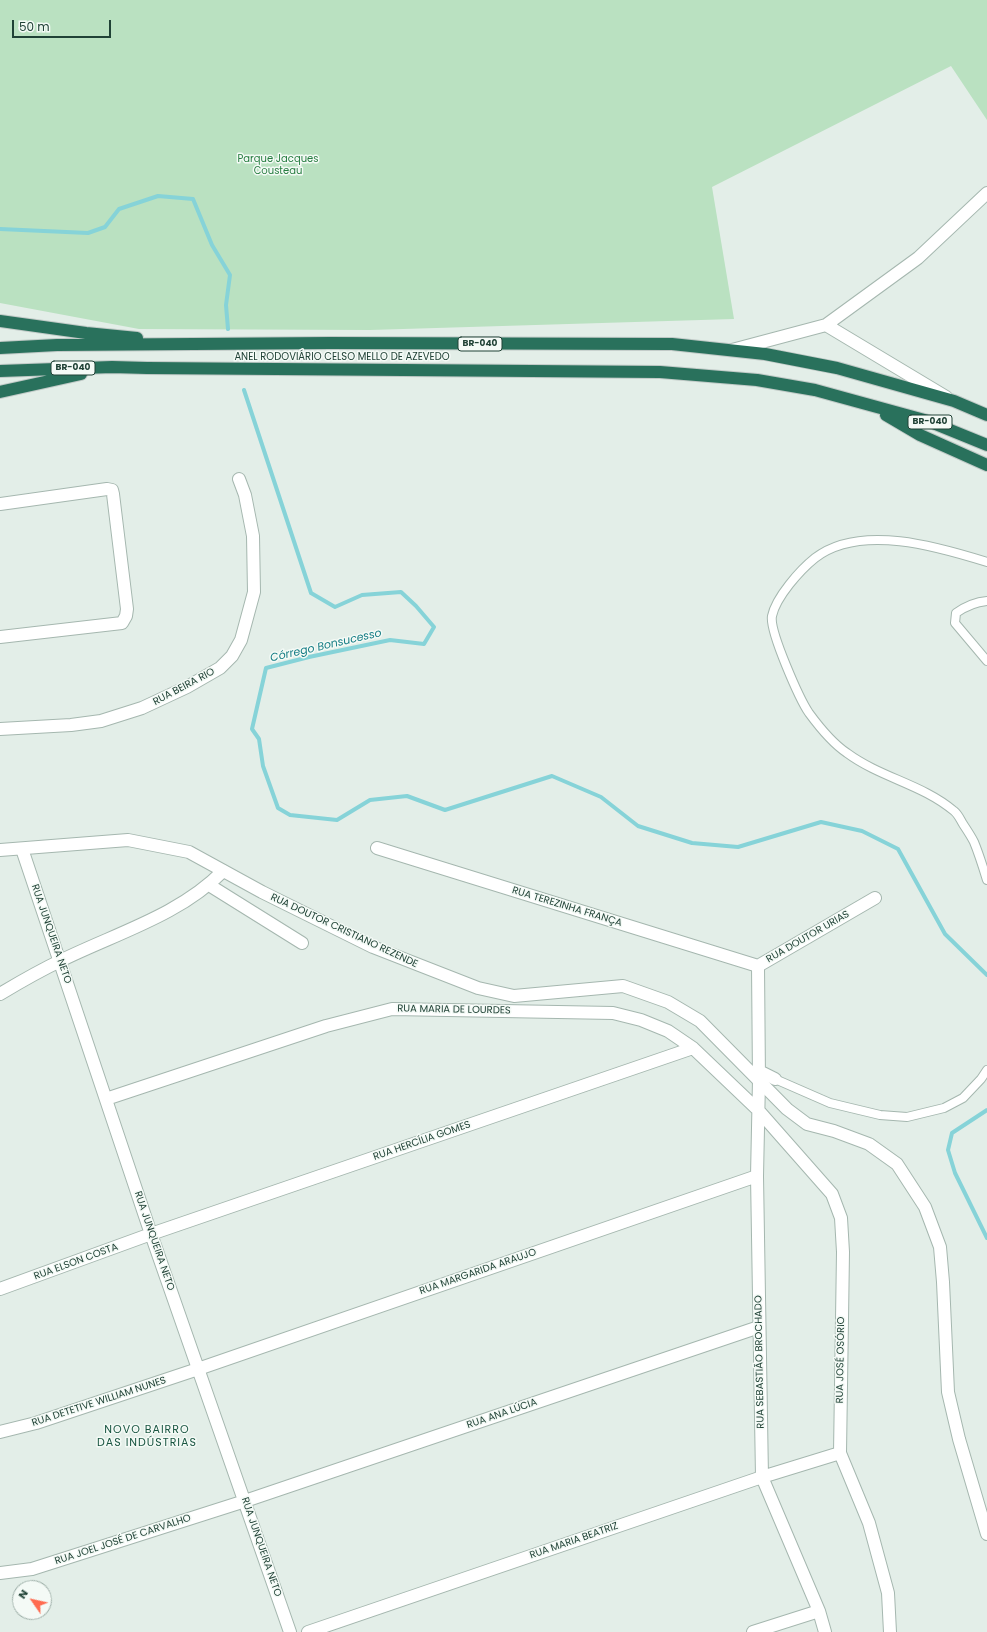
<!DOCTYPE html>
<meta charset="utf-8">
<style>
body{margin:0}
#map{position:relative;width:987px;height:1632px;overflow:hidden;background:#e3eee8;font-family:Poppins,sans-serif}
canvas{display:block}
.north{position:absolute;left:12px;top:1580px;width:40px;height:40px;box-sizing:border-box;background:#f4faf6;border:1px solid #9fb0a9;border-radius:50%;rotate:304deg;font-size:11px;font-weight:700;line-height:16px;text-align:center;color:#204236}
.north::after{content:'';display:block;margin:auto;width:14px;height:18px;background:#ff6b50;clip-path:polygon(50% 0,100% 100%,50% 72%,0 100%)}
.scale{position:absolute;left:12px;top:20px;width:99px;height:18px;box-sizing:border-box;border:2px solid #204236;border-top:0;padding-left:5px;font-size:12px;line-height:14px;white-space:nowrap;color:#204236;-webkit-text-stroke:3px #f4faf6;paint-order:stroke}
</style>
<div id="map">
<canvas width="987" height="1632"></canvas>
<div class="north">N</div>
<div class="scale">50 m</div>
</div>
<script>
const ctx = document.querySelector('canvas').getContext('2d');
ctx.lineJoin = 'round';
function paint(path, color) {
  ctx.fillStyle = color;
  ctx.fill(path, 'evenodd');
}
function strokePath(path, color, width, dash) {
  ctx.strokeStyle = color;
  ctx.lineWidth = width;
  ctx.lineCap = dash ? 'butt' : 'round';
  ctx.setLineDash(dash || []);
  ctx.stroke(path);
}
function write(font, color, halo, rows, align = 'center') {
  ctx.font = font + ' Poppins,sans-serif';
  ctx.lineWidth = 3;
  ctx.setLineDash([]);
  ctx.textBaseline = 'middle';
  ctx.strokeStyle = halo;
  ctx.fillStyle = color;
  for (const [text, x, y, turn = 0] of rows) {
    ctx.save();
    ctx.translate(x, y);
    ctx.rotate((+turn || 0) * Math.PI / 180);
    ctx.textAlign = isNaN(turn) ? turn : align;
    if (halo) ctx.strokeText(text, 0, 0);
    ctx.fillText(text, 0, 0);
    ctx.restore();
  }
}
paint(new Path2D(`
 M0,0H987V120L951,66L712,187L734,319L370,330L139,329L0,303Z`), '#bae1c1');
strokePath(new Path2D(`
 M0,229L88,233L105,227L119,209L158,196L193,199L212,245L230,275L226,305L228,329
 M244,390L311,593L335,607L362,595L401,592L416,606L434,627L424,644L390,640L309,657L266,668L252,729L259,739L263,766L278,808L290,815L337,820L370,800L407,796L445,810L552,776L601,797L638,826L692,843L738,847L821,822L862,831L898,849L945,934L987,975
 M987,1110L952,1133L948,1150L955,1173L987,1238`), '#86d3d8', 4);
const service = new Path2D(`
 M987,562C939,547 860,523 815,558C800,570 776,597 772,616C769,631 800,700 809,713C820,728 832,743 847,753C881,778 922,784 954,811C958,814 960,819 963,824C967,830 971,836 974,842C979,854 983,867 987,880
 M987,601C975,602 966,606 956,613L955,623L987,661
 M775,1079L830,1103L880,1115L907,1117L944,1108L963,1098L981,1079L987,1070`);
const minor = new Path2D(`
 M0,504L107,489L112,490L113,494L127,609L126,616L122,623L0,637
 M0,729L71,725L101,721L142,708L187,687L220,668L232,656L241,640L254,592L253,536L245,495L239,479
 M377,848L758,966
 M22,849L151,1234L290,1632
 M209,885L302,943
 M758,966L759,1080L757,1176L762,1477L819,1611L825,1632
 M758,966L875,898
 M0,994C20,982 41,970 62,960C117,933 180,915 223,871
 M759,1071L775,1079
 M106,1099L326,1026L392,1009L613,1013L641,1020L668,1031L693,1048L758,1110L832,1194L841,1218L843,1252L840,1453L869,1523L888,1593L890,1632
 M0,1289L151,1234L693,1048
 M0,1432L36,1423L198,1369L757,1176
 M0,1573L32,1569L245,1501L759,1327
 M308,1632L762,1477L840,1453
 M753,1632L819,1611`);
const tertiary = new Path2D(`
 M826,325L918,258L987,193
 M732,350L826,325L946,397
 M0,850L128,840L189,852L262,892L373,947L478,988L514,996L623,986L668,1002L700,1021L787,1109L807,1124L834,1131L869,1144L897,1164L925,1207L940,1247L943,1282L948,1392L959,1439L987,1534`);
const motorway = new Path2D(`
 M0,321L86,333L137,338
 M0,348L57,345L330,343L672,344L765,354L837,368L954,401L987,415
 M0,371L112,367L147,368L660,372L757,380L815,390L928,421L987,445
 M0,392L81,374
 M886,415L920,435L987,465`);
strokePath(service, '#a5b7af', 10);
strokePath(minor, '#a5b7af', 14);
strokePath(tertiary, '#a5b7af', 14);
strokePath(motorway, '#c1cac7', 14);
strokePath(service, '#fff', 8);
strokePath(minor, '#fff', 12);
strokePath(tertiary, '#fff', 12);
strokePath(motorway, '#29715c', 12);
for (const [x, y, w] of [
 [480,344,44],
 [73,368,44],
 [930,422,44]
]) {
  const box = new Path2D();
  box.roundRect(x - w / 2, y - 7, w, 14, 3);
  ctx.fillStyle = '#f4faf6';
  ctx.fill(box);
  strokePath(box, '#204236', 1);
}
write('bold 9px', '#204236', null, [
 ["BR-040",480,344],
 ["BR-040",73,368],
 ["BR-040",930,422]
]);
write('10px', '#267d40', '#f4faf6', [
 ["Parque Jacques",278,159],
 ["Cousteau",278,171]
]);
write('10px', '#204236', '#f4faf6', [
 ["ANEL RODOVIÁRIO CELSO MELLO DE AZEVEDO",342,357],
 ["RUA BEIRA RIO",184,687,-28],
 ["RUA TEREZINHA FRANÇA",567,907,17],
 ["RUA DOUTOR CRISTIANO REZENDE",344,931,25],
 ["RUA JUNQUEIRA NETO",51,934,71],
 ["RUA DOUTOR URIAS",808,937,-30],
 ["RUA MARIA DE LOURDES",454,1010,1],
 ["RUA HERCÍLIA GOMES",422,1141,-19],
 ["RUA JUNQUEIRA NETO",154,1241,71],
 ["RUA ELSON COSTA",76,1262,-20],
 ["RUA MARGARIDA ARAUJO",478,1272,-19],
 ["RUA JOSÉ OSÓRIO",841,1360,-89],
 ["RUA SEBASTIÃO BROCHADO",760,1362,-91],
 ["RUA DETETIVE WILLIAM NUNES",99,1402,-18],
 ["RUA ANA LÚCIA",502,1414,-19],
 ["RUA JOEL JOSÉ DE CARVALHO",123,1540,-18],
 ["RUA MARIA BEATRIZ",574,1541,-19],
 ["RUA JUNQUEIRA NETO",261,1547,71]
]);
write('italic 11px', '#147c84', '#f4faf6', [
 ["Córrego Bonsucesso",326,646,-13]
]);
ctx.letterSpacing = '1px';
write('11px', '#1a5642', '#f4faf6', [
 ["NOVO BAIRRO",147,1430],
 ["DAS INDÚSTRIAS",147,1443]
]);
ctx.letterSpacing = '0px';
</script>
